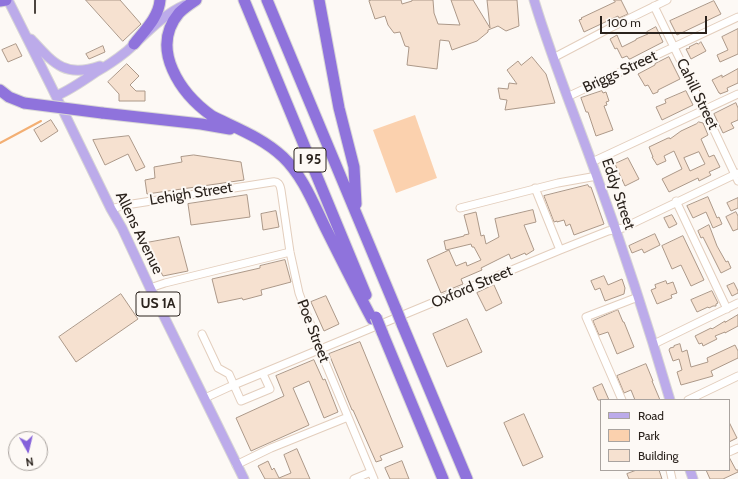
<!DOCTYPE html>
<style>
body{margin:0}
#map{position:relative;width:738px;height:479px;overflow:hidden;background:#fdf9f5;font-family:Cabin,sans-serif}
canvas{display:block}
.legend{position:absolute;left:600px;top:399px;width:130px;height:72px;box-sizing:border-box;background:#fdf9f5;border:1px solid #a9a39f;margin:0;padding:5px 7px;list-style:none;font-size:12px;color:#2b231d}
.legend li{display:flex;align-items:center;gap:8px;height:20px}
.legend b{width:20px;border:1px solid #a9a39f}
.north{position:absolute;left:8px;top:431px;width:40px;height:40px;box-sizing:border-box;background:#fdf9f5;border:1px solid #a9a39f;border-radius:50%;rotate:172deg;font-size:11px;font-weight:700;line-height:16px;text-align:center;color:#2b231d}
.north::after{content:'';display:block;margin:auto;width:14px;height:18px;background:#8460da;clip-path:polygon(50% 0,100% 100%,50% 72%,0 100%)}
.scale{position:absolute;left:600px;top:16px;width:107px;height:18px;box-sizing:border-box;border:2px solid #2b231d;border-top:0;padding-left:5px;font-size:12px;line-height:14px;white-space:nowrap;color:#2b231d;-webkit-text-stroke:3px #fdf9f5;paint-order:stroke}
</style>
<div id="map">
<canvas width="738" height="479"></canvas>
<ul class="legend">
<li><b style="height:5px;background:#bcabea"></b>Road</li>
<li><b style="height:11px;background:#fbd1ae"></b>Park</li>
<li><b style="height:11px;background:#f6e1d0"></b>Building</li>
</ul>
<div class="north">N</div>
<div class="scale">100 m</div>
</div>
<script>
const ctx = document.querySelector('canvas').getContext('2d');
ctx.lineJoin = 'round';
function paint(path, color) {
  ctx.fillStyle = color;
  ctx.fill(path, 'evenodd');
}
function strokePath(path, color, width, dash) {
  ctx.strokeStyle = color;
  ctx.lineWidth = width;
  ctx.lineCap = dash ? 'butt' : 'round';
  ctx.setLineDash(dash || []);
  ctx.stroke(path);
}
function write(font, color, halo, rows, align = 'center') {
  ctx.font = font + ' Cabin,sans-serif';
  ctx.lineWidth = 4;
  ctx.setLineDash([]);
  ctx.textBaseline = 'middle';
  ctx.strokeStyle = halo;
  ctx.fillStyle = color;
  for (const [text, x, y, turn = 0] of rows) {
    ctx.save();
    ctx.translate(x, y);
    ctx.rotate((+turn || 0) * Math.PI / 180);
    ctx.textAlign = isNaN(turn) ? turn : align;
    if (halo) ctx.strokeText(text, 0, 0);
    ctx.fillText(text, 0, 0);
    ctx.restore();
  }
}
paint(new Path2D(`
 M415,115L437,178L396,193L373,130Z`), '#fbd1ae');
strokePath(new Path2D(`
 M0,143L41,121`), '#f3af73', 2);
const building = new Path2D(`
 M86,0H120L141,24L123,41Z
 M372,0H401L402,4L412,1V0H433L434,13L438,24L460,25L451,0H473L490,28L487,0H517L519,26L506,31L498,26L488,30V32L477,41L452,50L449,41L440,40L437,69L407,65L409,47L405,46L400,32L394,33L388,25L385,16L375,19L369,1Z
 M614,0H621L628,14L619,18L618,16L584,32L579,20L582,19L581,18L615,2Z
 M714,1L721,14L677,35L670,21Z
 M656,27L663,42L630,59H629L627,56L622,58L617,48L615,49L610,39L617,35L622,47L636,40V39L648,34L647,32Z
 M738,29V54L720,62L717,55L728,50L722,37Z
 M701,42L706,51L691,59L686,49L690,48L689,47L697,43L698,44Z
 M16,44L22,56L8,62L2,50Z
 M103,46L105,52L89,59L86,54Z
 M532,57L546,74L555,103L505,110L507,100L500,99L498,88L508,89L509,83L517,84L507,70L518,61L521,65Z
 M669,57L680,79L658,90V92L653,94L648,85L645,86L638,74L655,65V64Z
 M127,64L139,76L130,85L136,91H145V101H119V94L108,82Z
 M738,69V83L727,88L728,91L720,94V93H719L712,80L722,75V77Z
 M602,91L603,93L606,92L609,101L606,102L607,105L604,106L613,130L596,136L588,112H586L581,98Z
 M686,91L693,105L662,120L656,107L666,103L665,100Z
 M736,103L738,108V120L731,123L734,128L723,133L714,114Z
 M51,120L58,131L41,142L34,130Z
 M699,122L703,123L708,135L701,139L709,157L714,155L720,167L709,172L711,175L699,181L698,178L669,192L662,179L682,169L674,151L664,156L666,161L657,165L652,157H653L649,147L668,138H670V139L681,131L696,124ZM699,152L705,164L690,171L684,158Z
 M129,136L145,167L136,171L128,154L105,165L93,140Z
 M194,155L241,162L244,180L147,194L145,180L155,178L154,167L182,162L181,157Z
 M628,158L639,179L625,186L615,164Z
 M588,185L589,187H591L604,224L574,235L570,224L566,226L564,220L557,222V221L554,222L544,196Z
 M247,195L250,217L191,225L188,204Z
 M708,197L717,218L719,217L722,224L713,228L706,212L693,218L687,206Z
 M738,198V208L731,211L727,203Z
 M533,210L536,222L524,225L534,250L526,255L525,253L511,259L509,254L481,268L482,270L461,279L463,284L441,293L427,260L449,250L456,266L466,262L467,266L481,260L474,247H472L471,244L446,250L444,241L464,236V235L469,234L464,215L476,212L481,236L484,235L486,244L499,237L495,219Z
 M276,211L279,227L263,230L261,214Z
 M736,212L738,216V229L733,231L726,217Z
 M672,215L677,224L669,228L664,218Z
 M709,225L717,246L726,262L728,261L731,268L721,273L703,237L701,238L698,231Z
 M655,234L660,245L644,253L642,249L632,253L629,246Z
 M683,236L704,280L691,286L681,265L672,269L662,246Z
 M179,237L188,271L163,276L146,243Z
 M285,260L291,282L261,290L262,295L243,300L242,298L218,303L212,279L260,268V266Z
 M604,276L608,285L622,279L625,288L624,294L605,301L600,288L595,290L591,281Z
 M666,281L667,284L673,282L677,293L671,295L672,298L657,304L651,290L656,288L655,285Z
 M734,283L738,291V293L732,296L727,286Z
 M494,285L502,303L486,311L477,293Z
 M712,291L718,303L716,304V306H713L709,308L708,307L697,312L691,300Z
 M121,294L138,319L76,362L59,337Z
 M326,296L339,324L324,331L311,302Z
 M618,310L623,322H624L634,347L617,354L608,332L599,335L593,321Z
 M738,315V326L725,333V332L715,336L717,339L703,346L702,343L699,344L695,336L711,328L712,329L725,321V322Z
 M467,319L482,352L447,367L433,334Z
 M360,342L403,447L380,456L382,460L376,462L353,410H352L329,354Z
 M680,344L682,352L687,350L691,367L708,362L707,358L735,345L738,351V358L711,371L713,376L681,385L677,372L682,370L679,359L673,361L669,350L670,348L674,347V346Z
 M314,360L323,380L325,379L338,412L324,418L309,381L293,388L309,425L251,451L236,418L284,396L276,376Z
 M646,364L653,381H652L660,400H635L631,390L624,393L617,376Z
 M602,384L609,400H598L593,388Z
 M524,414L543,457L523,466L504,423Z
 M729,422L737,438L729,442Z
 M297,449L310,479H265L258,466L268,461L272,470L274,468L279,478L291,473L284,455Z
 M729,457L736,470H738V472L723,479H710L706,470H729Z
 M402,461L409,479H390L385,468Z
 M637,470H659L662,479H629L627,474Z`);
paint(building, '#f6e1d0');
strokePath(building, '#ac9888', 1);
const minor = new Path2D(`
 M654,6L704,109L738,181
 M553,58L612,27L667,0
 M567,97L738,17
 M592,162L738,94
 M535,188L560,250
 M676,201L727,309
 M460,208L558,183L597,176
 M111,209L126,205L272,182C278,181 280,184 281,190L290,252L299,293L320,350L374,479
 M150,288L165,283L290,252
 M202,334L218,368L229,374L241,401L270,389L263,374
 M654,344L738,303
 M205,398L229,387L560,250L608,231L623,228L738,173
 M622,400L586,317L638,297
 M688,400L738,376
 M729,452L738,448
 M236,465L271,448L348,417
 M670,470L672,479
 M354,479L371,472`);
const major = new Path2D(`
 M8,0L51,86L111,209L122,228L150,288L244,479
 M534,0C552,60 576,118 597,177C624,251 648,325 670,400
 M31,39C54,64 65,78 100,66
 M56,96C70,90 83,81 96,72C107,66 117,59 127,51C145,35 162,15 185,5
 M690,470L693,479`);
const highway = new Path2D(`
 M196,0C190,4 184,8 179,13C149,49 181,94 212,116C236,128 263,138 283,157C303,176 314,205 326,229C341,259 356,289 372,319
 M244,0L366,295
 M267,0L396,309
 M319,0L339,108L354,167L356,204
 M0,1L6,0
 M134,44C144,31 159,17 160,0
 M0,90L9,97L24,103
 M102,113L201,124L230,129
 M402,324L467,479
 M382,332L443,479`);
strokePath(minor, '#e3cebd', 9);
strokePath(major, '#d9d7d6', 11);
strokePath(highway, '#d9d7d6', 13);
strokePath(minor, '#fff', 7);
strokePath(major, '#bcabea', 9);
strokePath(highway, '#8f73dc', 11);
strokePath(new Path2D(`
 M35,13V0`), '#4c453f', 2);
const highwayBridge = new Path2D(`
 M24,103L102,113
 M396,309L402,324
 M376,317L382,332`);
strokePath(highwayBridge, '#d9d7d6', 13, []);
strokePath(highwayBridge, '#8f73dc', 11);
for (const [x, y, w] of [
 [310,160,32],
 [158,304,44]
]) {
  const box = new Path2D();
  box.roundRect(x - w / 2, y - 12, w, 24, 3);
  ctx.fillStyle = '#fdf9f5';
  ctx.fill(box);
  strokePath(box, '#2b231d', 1);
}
write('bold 14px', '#2b231d', null, [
 ["I 95",310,160],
 ["US 1A",158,304]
]);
write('15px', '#2b231d', '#fdf9f5', [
 ["Briggs Street",620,72,-25],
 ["Cahill Street",697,94,64],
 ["Lehigh Street",191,194,-9],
 ["Eddy Street",618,194,71],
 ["Allens Avenue",139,233,64],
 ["Oxford Street",472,287,-23],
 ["Poe Street",313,331,69]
]);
</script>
